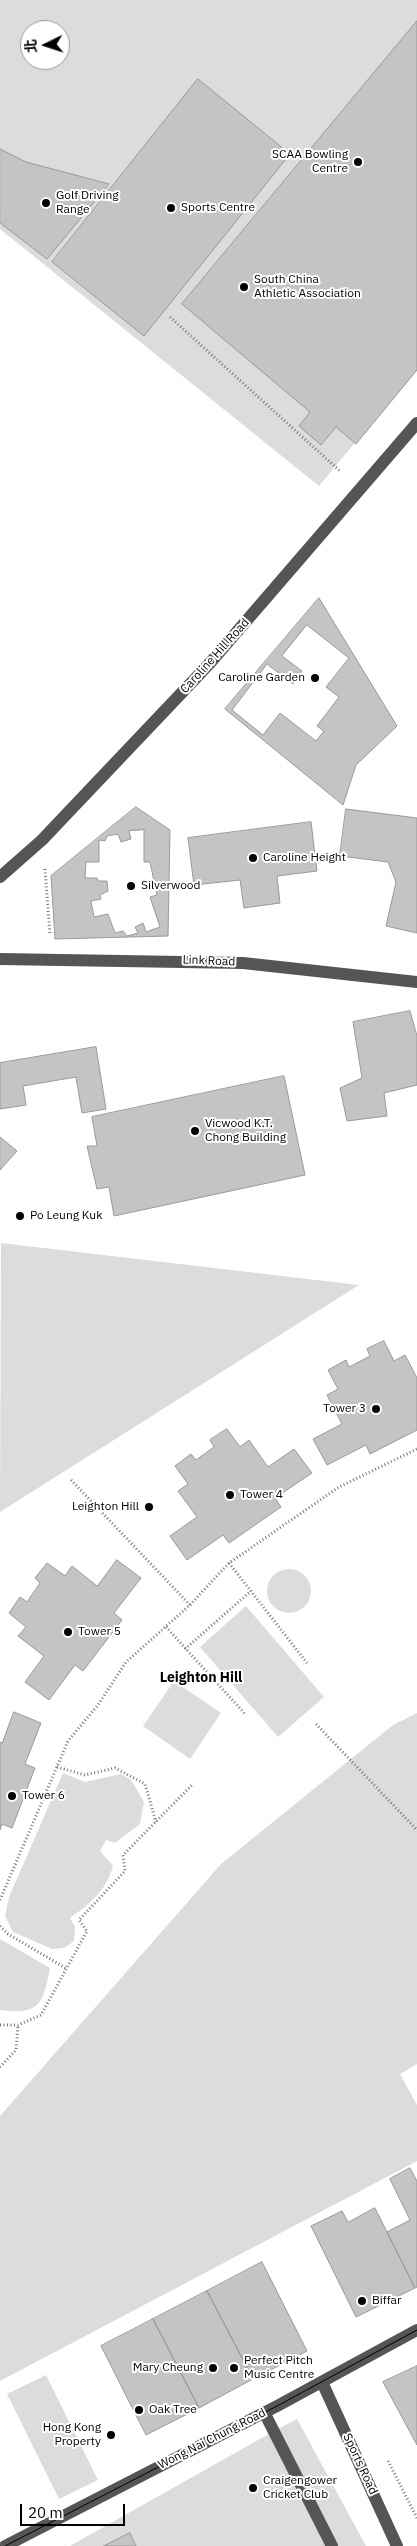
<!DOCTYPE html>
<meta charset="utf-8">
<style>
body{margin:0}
#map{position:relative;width:417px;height:2546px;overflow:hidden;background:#fff;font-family:"IBM Plex Sans","Noto Sans TC",sans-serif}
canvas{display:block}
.north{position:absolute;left:20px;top:20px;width:50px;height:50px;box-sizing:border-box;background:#fff;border:1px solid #999;border-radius:50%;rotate:266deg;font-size:14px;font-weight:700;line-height:20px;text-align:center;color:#000}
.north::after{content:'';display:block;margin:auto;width:18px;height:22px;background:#000;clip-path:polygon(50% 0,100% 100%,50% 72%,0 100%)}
.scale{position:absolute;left:20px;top:2504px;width:105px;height:22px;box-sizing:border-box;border:2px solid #000;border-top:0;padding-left:6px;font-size:15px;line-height:18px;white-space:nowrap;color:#000;-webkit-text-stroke:4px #fff;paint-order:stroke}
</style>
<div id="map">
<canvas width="417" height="2546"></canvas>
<div class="north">北</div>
<div class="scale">20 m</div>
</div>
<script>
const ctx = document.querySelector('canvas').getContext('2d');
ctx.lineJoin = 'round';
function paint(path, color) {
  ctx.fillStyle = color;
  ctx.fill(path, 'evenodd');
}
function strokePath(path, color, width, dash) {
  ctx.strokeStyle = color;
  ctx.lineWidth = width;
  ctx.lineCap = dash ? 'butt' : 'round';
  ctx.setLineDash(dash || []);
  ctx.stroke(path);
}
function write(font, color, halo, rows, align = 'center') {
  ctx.font = font + ' "IBM Plex Sans",sans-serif';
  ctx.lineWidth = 4;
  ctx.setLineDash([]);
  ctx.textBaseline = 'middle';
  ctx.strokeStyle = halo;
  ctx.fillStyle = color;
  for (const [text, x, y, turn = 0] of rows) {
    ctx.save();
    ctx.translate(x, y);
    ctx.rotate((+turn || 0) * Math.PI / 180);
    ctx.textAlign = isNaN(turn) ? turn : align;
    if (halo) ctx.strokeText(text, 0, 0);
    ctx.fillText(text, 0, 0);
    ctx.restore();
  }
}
paint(new Path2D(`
 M0,0H417V368L319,486L0,229ZM30,30H60V60H30Z
 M1,1243L359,1285L0,1512Z
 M267 1591a22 22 0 1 1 44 0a22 22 0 1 1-44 0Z
 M246,1606L324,1697L278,1737L200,1647Z
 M174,1681L221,1713L190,1759L143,1726Z
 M417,1713V2064L400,2074L417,2105V2161L0,2381V2116L221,1864L393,1725Z
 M63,1773L85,1782L121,1774L131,1780L144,1802L140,1824L115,1843L106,1840L100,1851L113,1866C106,1891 90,1904 70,1918L75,1927L74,1941L64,1948L52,1949L13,1932L5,1916L9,1897Z
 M0,1939L50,1968C43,2004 40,2015 0,2010Z
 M46,2375L98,2480L59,2499L7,2394Z
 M297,2419L366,2546H70L274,2431Z`), '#dcdcdc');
const building = new Path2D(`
 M417,21V370L356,444L336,427L321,445L299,426L310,412L182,304Z
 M198,79L290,154L144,336L52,262Z
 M0,149L26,162L109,184L47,259L0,223Z
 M319,598L397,726L356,765L343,805L225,709Z
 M307,625L349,658L326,687L339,697L317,726L324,731L316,741L280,713L263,735L232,710L267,664L293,684L302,671L282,656Z
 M136,807L170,830L168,936L55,939L51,876Z
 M346,809L417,818V933L386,926L396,882L388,862L340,856Z
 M311,822L317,871L277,876L280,903L244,908L240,880L194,885L188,838Z
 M144,830V862H150L157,895L150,897L160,927L146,932L143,923L135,927L138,933L127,936L123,931L115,933L108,914L94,917L91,901L101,899L100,895L108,891L107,881H98L97,878H85L86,862H99V840L105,841L107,836L118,834L121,842L131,839L129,831Z
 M410,1011L417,1036V1085L384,1093L387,1116L347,1121L340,1088L362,1078L353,1022Z
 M96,1047L106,1109L82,1113L76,1077L23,1086L26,1105L0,1109V1063Z
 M284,1076L305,1175L114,1216L109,1187L97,1189L87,1146H97L92,1117Z
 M0,1137L17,1151L0,1170Z
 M384,1341L394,1361L405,1355L417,1378V1430L370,1454L366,1445L327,1465L313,1439L342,1424L327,1395L338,1389L328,1370L346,1360L349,1367L370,1356L367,1349Z
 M227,1429L240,1447L249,1440L268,1467L294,1449L312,1473L275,1498L281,1507L229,1543L223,1535L187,1560L170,1536L197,1517L178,1491L188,1484L175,1466L191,1454L196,1460L214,1447L210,1440Z
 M117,1560L141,1578L114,1613L122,1620L83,1671L75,1665L49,1700L25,1682L44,1656L18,1636L26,1627L9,1613L20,1597L27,1602L40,1583L35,1578L47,1563L65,1576L72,1566L97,1586Z
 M14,1712L41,1723L25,1764L35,1768L12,1828L2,1824L0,1830V1742L2,1743Z
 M410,2168L417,2181V2287L415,2288L387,2232L410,2220L390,2179Z
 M375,2208L415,2288L356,2317L311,2226L342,2211L348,2222Z
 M262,2262L307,2351L253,2379L207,2291Z
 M207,2291L253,2379L199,2408L153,2319Z
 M153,2319L199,2408L146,2435L101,2346Z
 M417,2366V2445L383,2382Z
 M130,2533L136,2546H104Z`);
paint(building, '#c4c4c4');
strokePath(building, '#999', 1);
strokePath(new Path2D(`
 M170,317L341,472
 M45,869L50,935
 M71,1480L190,1605
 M229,1563L307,1663
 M166,1627L246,1715
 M185,1649L251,1591
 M316,1724L417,1830
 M57,1767L85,1775L115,1768L145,1784L156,1822
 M0,1900L68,1741L98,1705L126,1662L190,1605L229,1563L339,1487L417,1449
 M0,1926L8,1934L67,1969
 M0,2025H18L41,2015L87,1931L79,1920L125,1871L123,1855L193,1784
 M0,2067L16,2050L18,2025
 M388,2461L417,2518`), '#777', 3, [1, 2.5]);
strokePath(new Path2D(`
 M0,877L42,840L210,663L417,423
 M0,959L243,963L417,982
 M322,2382L397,2546
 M264,2412L332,2546
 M5,2546L279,2405L417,2330`), '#555', 12);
strokePath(new Path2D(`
 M5,2546L279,2405L417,2330`), '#000', 1);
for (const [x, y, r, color] of [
 [358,162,5,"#000"],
 [46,203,5,"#000"],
 [171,208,5,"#000"],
 [244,287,5,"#000"],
 [315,678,5,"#000"],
 [253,858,5,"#000"],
 [131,886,5,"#000"],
 [195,1131,5,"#000"],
 [20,1216,5,"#000"],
 [376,1409,5,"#000"],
 [230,1495,5,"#000"],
 [149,1507,5,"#000"],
 [68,1632,5,"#000"],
 [12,1796,5,"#000"],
 [362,2301,5,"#000"],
 [213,2368,5,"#000"],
 [234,2368,5,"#000"],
 [139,2410,5,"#000"],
 [111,2435,5,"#000"],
 [253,2488,5,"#000"]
]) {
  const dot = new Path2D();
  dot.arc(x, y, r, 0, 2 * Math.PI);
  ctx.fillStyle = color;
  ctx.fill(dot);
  strokePath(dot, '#fff', 2);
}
write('12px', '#000', '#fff', [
 ["SCAA Bowling",348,155,"right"],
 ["Centre",348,169,"right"],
 ["Golf Driving",56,196],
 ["Range",56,210],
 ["Sports Centre",181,208],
 ["South China",254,280],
 ["Athletic Association",254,294],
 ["Caroline Garden",305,678,"right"],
 ["Caroline Height",263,858],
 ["Silverwood",141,886],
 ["Vicwood K.T.",205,1124],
 ["Chong Building",205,1138],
 ["Po Leung Kuk",30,1216],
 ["Tower 3",366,1409,"right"],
 ["Tower 4",240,1495],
 ["Leighton Hill",139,1507,"right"],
 ["Tower 5",78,1632],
 ["Tower 6",22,1796],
 ["Biffar",372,2301],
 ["Perfect Pitch",244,2361],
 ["Music Centre",244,2375],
 ["Mary Cheung",203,2368,"right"],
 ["Oak Tree",149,2410],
 ["Hong Kong",101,2428,"right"],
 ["Property",101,2442,"right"],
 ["Craigengower",263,2481],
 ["Cricket Club",263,2495]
], 'left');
write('12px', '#000', '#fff', [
 ["Caroline Hill Road",215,656,-48],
 ["Link Road",209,961,2],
 ["Wong Nai Chung Road",212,2439,-27],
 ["Sports Road",360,2464,65]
]);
write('bold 14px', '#000', '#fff', [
 ["Leighton Hill",201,1678]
]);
</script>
